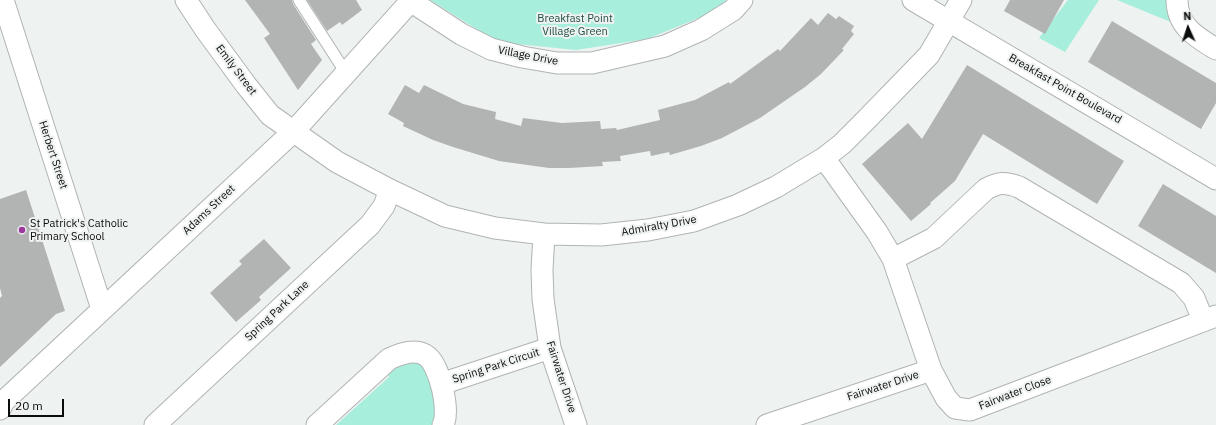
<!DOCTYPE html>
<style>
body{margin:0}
#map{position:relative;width:1216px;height:425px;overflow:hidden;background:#eef2f1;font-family:"IBM Plex Sans",sans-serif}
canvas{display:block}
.north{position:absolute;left:1168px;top:8px;width:40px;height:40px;-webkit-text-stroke:3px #eef2f1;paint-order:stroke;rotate:357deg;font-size:11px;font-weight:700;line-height:16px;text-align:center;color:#0b0c0c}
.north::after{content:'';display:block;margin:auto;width:14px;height:18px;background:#0b0c0c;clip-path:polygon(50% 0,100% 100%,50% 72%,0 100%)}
.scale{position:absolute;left:8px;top:399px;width:56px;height:18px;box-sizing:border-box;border:2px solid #0b0c0c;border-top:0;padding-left:5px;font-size:12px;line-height:14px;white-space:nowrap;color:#0b0c0c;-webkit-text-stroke:3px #eef2f1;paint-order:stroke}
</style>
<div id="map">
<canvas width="1216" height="425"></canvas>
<div class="north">N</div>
<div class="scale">20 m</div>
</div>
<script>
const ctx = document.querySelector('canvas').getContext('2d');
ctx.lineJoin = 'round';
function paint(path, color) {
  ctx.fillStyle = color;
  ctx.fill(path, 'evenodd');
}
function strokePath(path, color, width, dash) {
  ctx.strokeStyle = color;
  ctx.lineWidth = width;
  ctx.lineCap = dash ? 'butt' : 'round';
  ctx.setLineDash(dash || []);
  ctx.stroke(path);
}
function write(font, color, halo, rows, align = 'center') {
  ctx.font = font + ' "IBM Plex Sans",sans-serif';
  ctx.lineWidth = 4;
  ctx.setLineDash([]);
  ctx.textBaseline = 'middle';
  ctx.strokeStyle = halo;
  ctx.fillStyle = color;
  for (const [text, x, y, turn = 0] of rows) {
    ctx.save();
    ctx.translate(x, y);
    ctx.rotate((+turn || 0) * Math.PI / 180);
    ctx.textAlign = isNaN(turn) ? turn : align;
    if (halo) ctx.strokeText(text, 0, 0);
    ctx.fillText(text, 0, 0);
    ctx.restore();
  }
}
paint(new Path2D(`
 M430,0H726L716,11L647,39L576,50L497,42Z
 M1068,0H1099L1065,52L1039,38Z
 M1117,0H1172L1173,23Z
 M400,359L418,361L428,374L439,412L436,425H336L389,377L386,370Z`), '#a8eedc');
paint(new Path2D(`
 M245,0H292L293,4L316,40L311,44L322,60L298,90L264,38L270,34Z
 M307,0H356L362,10L342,25L340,22L327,31Z
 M1010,0H1064L1045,34L1004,11Z
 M828,13L836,19L839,16L854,26L851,31L854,34L842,49L844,50L821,74L805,87L760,118L722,138L701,146L670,155L669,152L651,156L650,151L620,156L621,161L602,162L603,166L569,168H549L499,161L453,147L433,140L403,126L404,123L388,114L405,85L419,93L424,85L463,104L496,112L495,119L521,126L523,118L562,123L600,121L601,129L616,128L617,130L660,120L658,110L695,100L729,82L730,84L778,49L780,51L811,18L818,25Z
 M1112,21L1216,83V103L1201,129L1088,62Z
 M967,65L1124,161L1097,204L983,134L955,181L930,203L931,204L911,221L862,164L908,123L922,139Z
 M1163,184L1216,216V273L1138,226Z
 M26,190L65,311L56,314L0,367V298L2,296L0,288V199Z
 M264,239L291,268L259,297L261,300L236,322L210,293L242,264L239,261Z`), '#b1b4b3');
const service = new Path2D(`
 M299,0L346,73`);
const minor = new Path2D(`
 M3,0L102,309
 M186,0L205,29L246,85L270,115L337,162L390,190L445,216L495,228L544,234L601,235L648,230L694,221L738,205L776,187L824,158L842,144L866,120L929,55L961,0
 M409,0L461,34L491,49L522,57L557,63H592L665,46L701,30L733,10L742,0
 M913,0L1216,179
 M1177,0C1177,26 1196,37 1216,49
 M824,158L877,232L893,259L931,370L946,398L955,408L970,410L1216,316
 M544,234L542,270L543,299L550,348L576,425
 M893,259L934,238L986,189C999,182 1005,182 1019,187L1181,283L1194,298L1203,320
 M441,384L550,348
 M0,409L4,401L294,131L410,2
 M155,425L370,225L384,206L390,190
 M317,425L389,359C400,354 417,347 428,357C440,368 450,410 443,425
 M767,425L931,370`);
strokePath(service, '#b0b4b3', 13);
strokePath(minor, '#b0b4b3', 23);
strokePath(service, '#fff', 11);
strokePath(minor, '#fff', 21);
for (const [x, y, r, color] of [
 [22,230,4,"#9b379d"]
]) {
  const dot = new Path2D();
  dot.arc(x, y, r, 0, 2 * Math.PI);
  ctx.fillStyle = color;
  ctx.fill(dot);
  strokePath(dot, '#eef2f1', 1.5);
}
write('11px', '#244f46', '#eef2f1', [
 ["Breakfast Point",575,19],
 ["Village Green",575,32]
]);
write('11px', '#0b0c0c', '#eef2f1', [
 ["Village Drive",528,56,11],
 ["Emily Street",236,70,53],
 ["Breakfast Point Boulevard",1065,89,30],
 ["Herbert Street",53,155,72],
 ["Adams Street",209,210,-43],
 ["Admiralty Drive",659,226,-10],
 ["Spring Park Lane",277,311,-43],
 ["Spring Park Circuit",496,366,-18],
 ["Fairwater Drive",561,377,72],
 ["Fairwater Drive",883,386,-18],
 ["Fairwater Close",1015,393,-21]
]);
write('11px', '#0b0c0c', '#eef2f1', [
 ["St Patrick's Catholic",30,224],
 ["Primary School",30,237]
], 'left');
</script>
